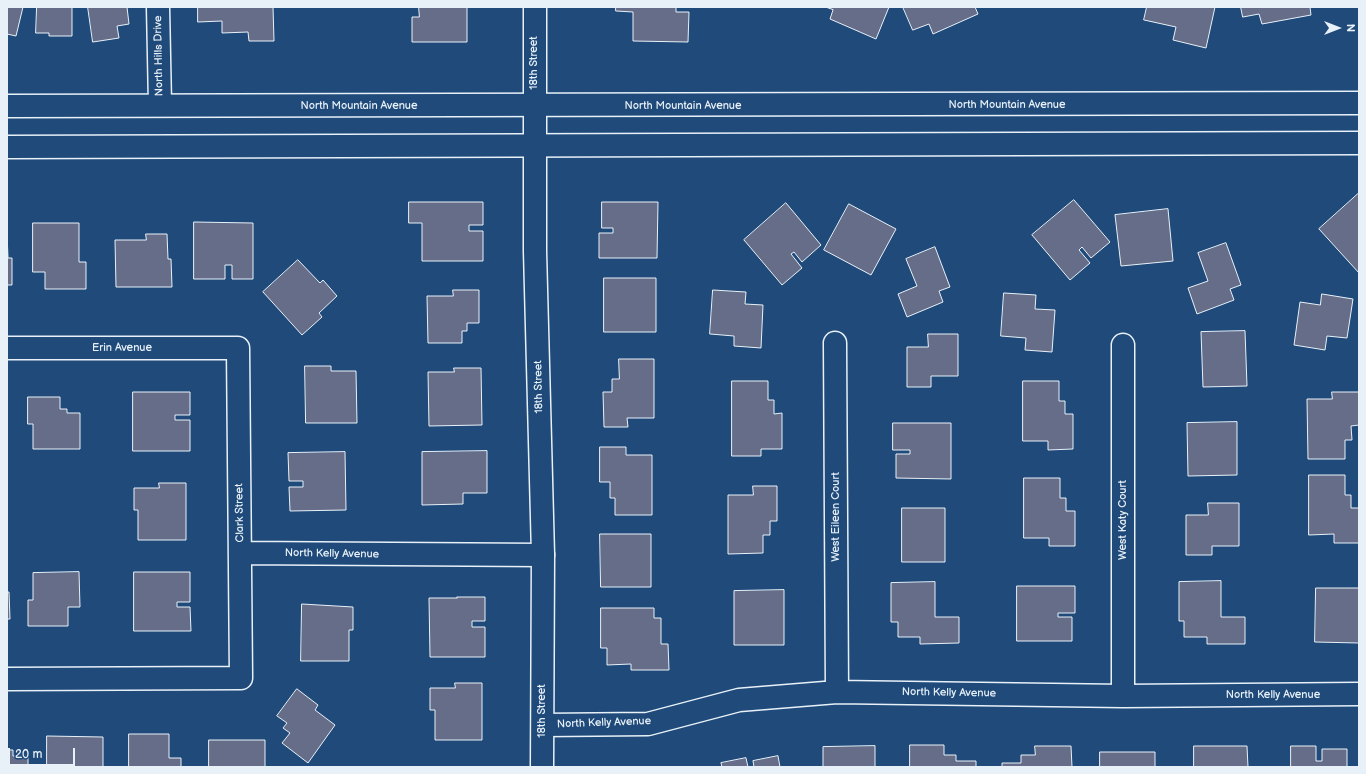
<!DOCTYPE html>
<style>
body{margin:0}
#map{position:relative;width:1366px;height:774px;overflow:hidden;background:#1f4a7a;font-family:"Balsamiq Sans",sans-serif}
canvas{display:block}
.frame{position:absolute;inset:0;border:8px solid #e8f1f8;pointer-events:none}
.north{position:absolute;left:1318px;top:8px;width:40px;height:40px;-webkit-text-stroke:3px #1f4a7a;paint-order:stroke;rotate:90deg;font-size:11px;font-weight:700;line-height:16px;text-align:center;color:#e8f1f8}
.north::after{content:'';display:block;margin:auto;width:14px;height:18px;background:#e8f1f8;clip-path:polygon(50% 0,100% 100%,50% 72%,0 100%)}
.scale{position:absolute;left:8px;top:748px;width:67px;height:18px;box-sizing:border-box;border:2px solid #e8f1f8;border-top:0;padding-left:5px;font-size:12px;line-height:14px;white-space:nowrap;color:#e8f1f8;-webkit-text-stroke:3px #1f4a7a;paint-order:stroke}
</style>
<div id="map">
<canvas width="1366" height="774"></canvas>
<div class="frame"></div>
<div class="north">N</div>
<div class="scale">20 m</div>
</div>
<script>
const ctx = document.querySelector('canvas').getContext('2d');
ctx.lineJoin = 'round';
function paint(path, color) {
  ctx.fillStyle = color;
  ctx.fill(path, 'evenodd');
}
function strokePath(path, color, width, dash) {
  ctx.strokeStyle = color;
  ctx.lineWidth = width;
  ctx.lineCap = dash ? 'butt' : 'round';
  ctx.setLineDash(dash || []);
  ctx.stroke(path);
}
function write(font, color, halo, rows, align = 'center') {
  ctx.font = font + ' "Balsamiq Sans",sans-serif';
  ctx.lineWidth = 4;
  ctx.setLineDash([]);
  ctx.textBaseline = 'middle';
  ctx.strokeStyle = halo;
  ctx.fillStyle = color;
  for (const [text, x, y, turn = 0] of rows) {
    ctx.save();
    ctx.translate(x, y);
    ctx.rotate((+turn || 0) * Math.PI / 180);
    ctx.textAlign = isNaN(turn) ? turn : align;
    if (halo) ctx.strokeText(text, 0, 0);
    ctx.fillText(text, 0, 0);
    ctx.restore();
  }
}
const building = new Path2D(`
 M7,7H23L16,36L7,34Z
 M37,7H72V36H49V33H36Z
 M88,7H127L129,24L117,26L119,38L93,42Z
 M198,7H273L274,41H249L248,32L222,33V21L198,22Z
 M419,7H467V42H412V17H419Z
 M616,7H676V12H689L688,42L633,41V12L616,11Z
 M826,7H889L876,39L830,19L833,10Z
 M903,7H975L978,14L933,34L929,24L913,30Z
 M1147,7H1215L1206,48L1173,40L1176,27L1144,20Z
 M1241,7H1310L1311,15L1262,24L1259,14L1243,17Z
 M1359,193V273L1319,229Z
 M1074,200L1110,242L1091,258L1082,247L1079,250L1090,263L1070,280L1032,235Z
 M409,202H483V225H469V231H483V261H422V223H409Z
 M602,202H658L657,258H599V233H613V228H602Z
 M786,203L821,245L802,262L794,252L791,254L802,268L782,285L744,240Z
 M849,204L896,229L871,275L824,250Z
 M1168,209L1173,261L1121,266L1115,215Z
 M194,222L253,223V279H232V265H225V279H194Z
 M33,223H79V262H86V289H45V272H33Z
 M7,233L8,258H12V285H7Z
 M146,234H167L168,259H171L172,287H116L115,240H146Z
 M1226,243L1241,285L1230,289L1234,300L1197,314L1188,288L1208,281L1198,253Z
 M935,247L950,287L939,291L943,302L907,317L898,294L917,286L906,259Z
 M298,260L320,283L323,280L337,296L319,313L322,317L302,335L263,292Z
 M604,278H656V332H604Z
 M453,290H479V323H467V331H462V343H428L427,296H453Z
 M713,290L746,292L745,304L763,305L761,348L734,346V336L710,334Z
 M1004,293L1036,295L1035,309L1055,310L1052,352L1025,350L1026,338L1001,336Z
 M1322,294L1353,299L1347,338L1327,336L1325,350L1294,345L1300,302L1320,305Z
 M1245,331L1247,386L1203,387L1201,332Z
 M928,334H958V376H931V387H907V347H928Z
 M619,359H654V418H627L628,427H604L603,392H612V379H619Z
 M305,366H331V371H356L357,423H306Z
 M454,368H481L482,425L429,426L428,372H454Z
 M732,381H768V400H774V414L782,413V449H761V456H732Z
 M1023,381H1059V401H1065V414H1073V449L1048,450V441H1023Z
 M133,392H190V415H175V420H190V451H133Z
 M1332,392H1359V425L1351,426L1352,440H1345V459H1308L1307,399H1332Z
 M28,397H60V409H67V413H80V449H33V424H28Z
 M1237,422V475L1188,476L1187,423Z
 M893,423H951V479L896,478V454H910V450H893Z
 M600,447H626V455H652V515H615V498H610V482H600Z
 M487,451V493H463V504L422,505V452Z
 M345,452L346,510L290,511L289,487H303V481H289L288,453Z
 M1309,475H1345V495H1351V508H1359V543H1334V534L1309,535Z
 M1024,478H1060V498H1066V511H1075V546H1049V538H1024Z
 M159,483H186V540H138V510H134V488H159Z
 M753,486H777V521H770V535H763V553L728,554V495H753Z
 M1208,503H1239V546H1212V555H1186V515H1208Z
 M902,508H945V562H902Z
 M600,534H651V587H601Z
 M79,572L80,607H68V626H28V600H33V573Z
 M134,572H190V602H177V607H190L191,631H134Z
 M1221,581V617H1245V644H1207V637H1184V621H1179V582Z
 M935,582V617H959V643L920,644V637H898V622H891V583Z
 M1017,586H1075V613H1058V617H1072V641H1017Z
 M1316,588H1359V643L1315,642Z
 M784,590V645H734V591Z
 M7,592H9L10,619H7Z
 M457,597H485V621H472V627H485V657H430L429,598H457Z
 M302,604L353,607V630H349V661H301Z
 M601,608H654V618H661V644H668L669,670H631V664L607,665V648H601Z
 M455,683H482V740H435V710H430V688H455Z
 M297,689L318,705L315,710L335,725L308,763L282,743L290,733L283,728L287,723L277,716Z
 M129,734H169V758H181V767H129Z
 M47,736L103,737V767H47Z
 M209,740H265V767H209Z
 M910,745H944V755H956V761H976V767H910Z
 M875,746V767H823V747Z
 M1035,746H1071L1072,767H1002V763H1021V755H1035Z
 M1194,746H1247L1248,767H1194Z
 M1291,746H1316V761H1322V749H1347V767H1291Z
 M7,750H13V756H28V767H7Z
 M1100,752H1155V767H1100Z
 M778,756L780,767H754L753,761Z
 M746,758L748,767H722L721,763Z`);
paint(building, '#666d89');
strokePath(building, '#e8f1f8', 1);
const street = new Path2D(`
 M158,7L160,105
 M835,343L837,692
 M1123,345V696
 M7,348H238L241,678L7,679
 M241,553L543,555
 M543,725L648,724L739,700L837,692L1123,696L1359,694`);
const secondary = new Path2D(`
 M535,7V251L543,555L542,767`);
const primary = new Path2D(`
 M7,106L1359,103
 M7,147L1359,143`);
strokePath(street, '#e8f1f8', 25);
strokePath(secondary, '#e8f1f8', 25);
strokePath(primary, '#e8f1f8', 25);
strokePath(street, '#1f4a7a', 22);
strokePath(secondary, '#1f4a7a', 22);
strokePath(primary, '#1f4a7a', 22);
write('11px', '#e8f1f8', '#1f4a7a', [
 ["North Hills Drive",159,56,-91],
 ["18th Street",534,63,-90],
 ["North Mountain Avenue",1007,105],
 ["North Mountain Avenue",359,106],
 ["North Mountain Avenue",683,106],
 ["Erin Avenue",122,348],
 ["18th Street",539,387,-91],
 ["Clark Street",240,513,-91],
 ["West Eileen Court",836,517,-90],
 ["West Katy Court",1123,520,-90],
 ["North Kelly Avenue",332,554,1],
 ["North Kelly Avenue",949,693,1],
 ["North Kelly Avenue",1273,695],
 ["18th Street",542,711,-90],
 ["North Kelly Avenue",604,723,-2]
]);
</script>
